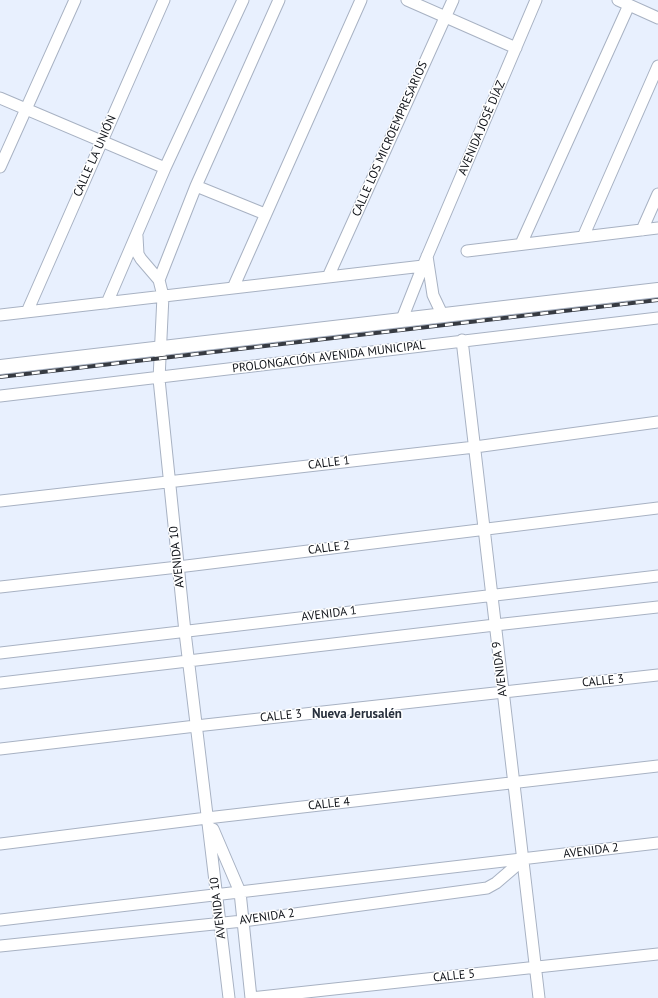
<!DOCTYPE html>
<meta charset="utf-8">
<style>
body{margin:0}
canvas{display:block;background:#e8f0fe}
</style>
<canvas width="658" height="998"></canvas>
<script>
const ctx = document.querySelector('canvas').getContext('2d');
ctx.lineJoin = 'round';
function strokePath(path, color, width, dash) {
  ctx.strokeStyle = color;
  ctx.lineWidth = width;
  ctx.lineCap = dash ? 'butt' : 'round';
  ctx.setLineDash(dash || []);
  ctx.stroke(path);
}
function write(font, color, halo, rows, align = 'center') {
  ctx.font = font + ' "PT Sans",sans-serif';
  ctx.lineWidth = 3;
  ctx.setLineDash([]);
  ctx.textBaseline = 'middle';
  ctx.strokeStyle = halo;
  ctx.fillStyle = color;
  for (const [text, x, y, turn = 0] of rows) {
    ctx.save();
    ctx.translate(x, y);
    ctx.rotate((+turn || 0) * Math.PI / 180);
    ctx.textAlign = isNaN(turn) ? turn : align;
    if (halo) ctx.strokeText(text, 0, 0);
    ctx.fillText(text, 0, 0);
    ctx.restore();
  }
}
const minor = new Path2D(`
 M407,0L516,48
 M618,0L658,18
 M0,98L165,168
 M0,167L75,0
 M196,186L265,214
 M642,230L658,194
 M137,236L138,254L141,259L159,280
 M583,237L658,66
 M521,244L629,5
 M467,251L658,228
 M427,256L433,295L442,314
 M328,277L453,0
 M233,288L361,0
 M107,303L165,168L243,0
 M27,312L164,0
 M0,315L423,266
 M402,319L423,266L536,0
 M462,340L539,998
 M0,396C220,372 439,343 658,318
 M0,501L475,447L658,422
 M0,587L178,567L658,508
 M0,653L658,576
 M0,683L495,625L658,607
 M0,749L196,726L658,675
 M213,829L240,892L251,998L658,954
 M0,844L207,818L658,766
 M0,920L658,843
 M0,946L243,921L487,888L496,883L524,859
 M229,998L185,632L159,379L163,296L159,280L196,186L279,0`);
const major = new Path2D(`
 M0,367L658,290`);
strokePath(minor, '#a8b2c3', 13);
strokePath(major, '#a8b2c3', 16);
strokePath(minor, '#fff', 11);
strokePath(major, '#fff', 14);
const rail = new Path2D(`
 M0,377L658,300`);
strokePath(rail, '#373b42', 4);
strokePath(rail, '#fff', 2.5, [8]);
write('12px', '#0e1117', '#fff', [
 ["AVENIDA JOSÉ DÍAZ",482,128,-67],
 ["CALLE LOS MICROEMPRESARIOS",390,139,-66],
 ["CALLE LA UNIÓN",95,156,-66],
 ["PROLONGACIÓN AVENIDA MUNICIPAL",329,357,-7],
 ["CALLE 1",329,463,-7],
 ["CALLE 2",329,548,-7],
 ["AVENIDA 10",177,557,-96],
 ["AVENIDA 1",329,614,-7],
 ["AVENIDA 9",500,669,-97],
 ["CALLE 3",603,681,-6],
 ["CALLE 3",281,716,-6],
 ["CALLE 4",329,804,-6],
 ["AVENIDA 2",591,851,-7],
 ["AVENIDA 10",218,908,-97],
 ["AVENIDA 2",267,917,-8],
 ["CALLE 5",454,976,-6]
]);
write('bold 13px', '#272f3c', '#fff', [
 ["Nueva Jerusalén",357,714]
]);
</script>
